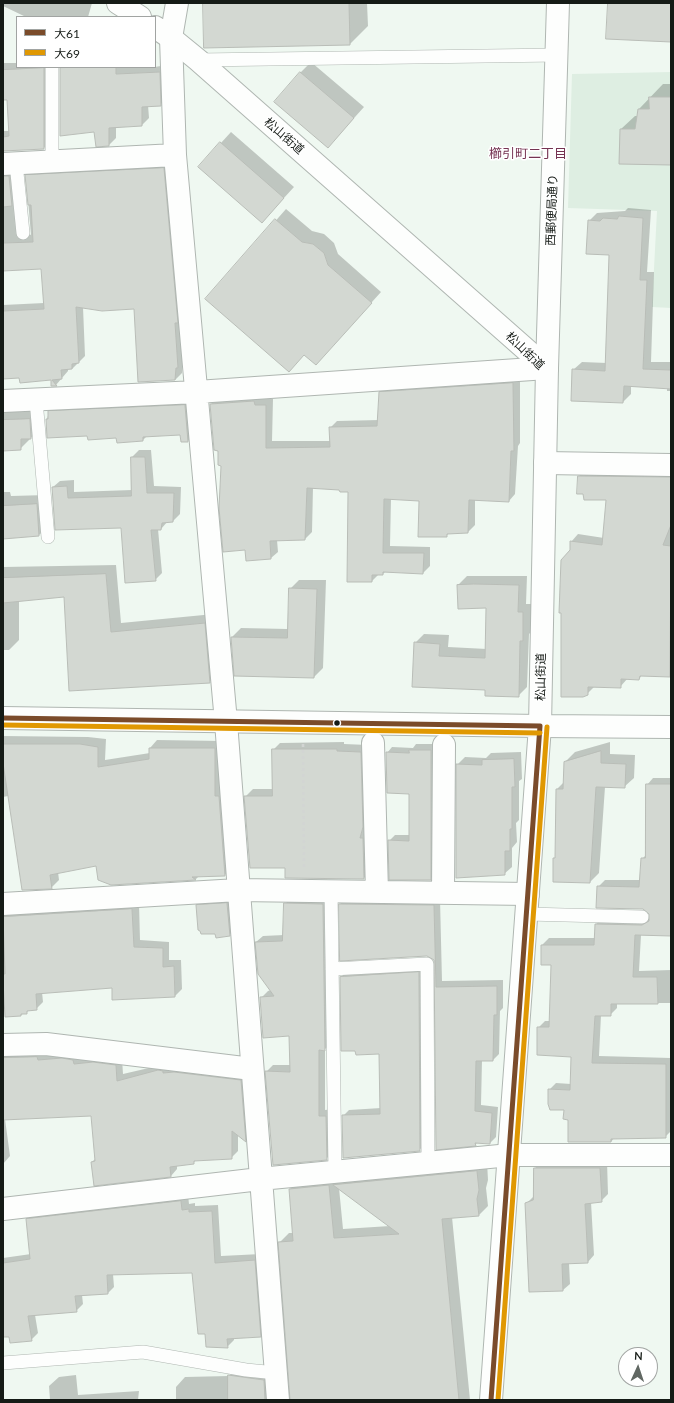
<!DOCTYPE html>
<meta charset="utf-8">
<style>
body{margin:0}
#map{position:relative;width:674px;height:1403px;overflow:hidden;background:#eff8f1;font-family:Lato,"Noto Sans JP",sans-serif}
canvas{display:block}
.frame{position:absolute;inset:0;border:4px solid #151b16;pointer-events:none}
.legend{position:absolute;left:16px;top:16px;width:140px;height:52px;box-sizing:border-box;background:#fff;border:1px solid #a1a4a2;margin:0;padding:5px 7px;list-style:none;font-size:12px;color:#151b16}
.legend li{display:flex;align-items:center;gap:8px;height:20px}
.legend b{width:20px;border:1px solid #a1a4a2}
.north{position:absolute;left:618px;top:1347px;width:40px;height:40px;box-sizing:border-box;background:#fff;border:1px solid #a1a4a2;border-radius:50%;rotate:3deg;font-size:11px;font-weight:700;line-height:16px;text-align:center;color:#151b16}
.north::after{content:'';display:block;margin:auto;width:14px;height:18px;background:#616863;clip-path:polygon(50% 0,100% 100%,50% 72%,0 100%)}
</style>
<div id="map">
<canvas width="674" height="1403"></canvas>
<div class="frame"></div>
<ul class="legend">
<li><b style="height:5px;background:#7a4b2a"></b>大61</li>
<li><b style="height:5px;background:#e09802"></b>大69</li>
</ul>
<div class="north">N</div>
</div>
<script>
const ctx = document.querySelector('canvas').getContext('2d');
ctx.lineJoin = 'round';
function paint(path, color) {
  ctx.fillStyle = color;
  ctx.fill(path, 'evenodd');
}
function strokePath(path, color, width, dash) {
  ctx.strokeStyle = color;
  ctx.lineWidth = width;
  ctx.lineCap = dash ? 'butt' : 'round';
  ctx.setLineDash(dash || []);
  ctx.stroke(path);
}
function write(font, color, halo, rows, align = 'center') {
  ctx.font = font + ' Lato,"Noto Sans JP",sans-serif';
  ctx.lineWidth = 3;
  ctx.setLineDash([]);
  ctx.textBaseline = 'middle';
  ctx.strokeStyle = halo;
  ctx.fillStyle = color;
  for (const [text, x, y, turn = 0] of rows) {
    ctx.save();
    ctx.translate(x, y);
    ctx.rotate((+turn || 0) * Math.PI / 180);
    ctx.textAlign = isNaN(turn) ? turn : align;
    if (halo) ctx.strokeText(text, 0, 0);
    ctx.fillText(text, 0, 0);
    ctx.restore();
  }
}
paint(new Path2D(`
 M671,72V308L652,307L657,211L568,208L572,74Z`), '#deeee2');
paint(new Path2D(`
 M3,3H92L88,17H26L3,6Z
 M204,3H367L368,26L350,44Z
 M311,62L364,107L328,147L300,73Z
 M3,63H17V67H50V142L44,148L3,151V131H10L8,99H3Z
 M166,65L167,98L160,105H148L149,118L142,125L116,127V138L109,145L94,131L61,135V67H155Z
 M663,84H671V164L621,129L635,116H638L639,109Z
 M231,132L294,187L262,222L199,167Z
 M170,162L184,360L182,362V373L175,380L135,308L83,307L85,356L72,369H68V371L56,385H52V379L20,377L3,378V305L44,303L42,268L3,270V168L16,170L23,231L31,235L26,176L33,169Z
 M628,208L651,210L647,272H654L651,362H671V391H667V388L631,386V394L623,402L573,370L582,362L607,363L610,254L589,221L597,213L625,211Z
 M286,209L312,231L324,234L334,243L338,254L381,292L316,364L305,354L207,299Z
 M520,377V443L518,446L515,494L509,501L475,499V525L468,532H450L446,536L420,500L391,498L390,546L430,547V566L423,573L386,571L383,574H379L372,581L349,491L340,489L313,487L312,532L305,539L277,540L278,552L271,558L246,549L219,451L211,404L218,397L273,399L272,441H331L330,428L337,421L379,420L380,392L387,386Z
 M192,398L195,434L188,441L181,434L147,436L143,440L88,435L47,419L49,412L56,405Z
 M3,410H39L41,428L20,449L3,450Z
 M139,450H151L154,486L181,487L180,514L173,521H168L161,529H158L162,573L155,580L122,527L56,529L53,487L60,481L74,480V492L132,490V457Z
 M586,469L671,470V676L642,675L639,679L628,678L620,687L595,686L587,694L571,542L578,534L604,538L607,499L579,476Z
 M3,492H10L11,496L47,495L49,526L39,535L3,538Z
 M116,565L121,623L214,614L219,672L209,682L70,690L65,596L19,601V640L9,650H3V567Z
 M467,576H527L526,604H531L532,631L529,634L527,687L518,696L486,689L415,643L424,634L449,635L448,647L487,649L488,607L458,585Z
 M299,580H326L323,668L314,677L232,637L241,628L288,629L290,589Z
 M3,736L88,737L106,739L105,760L150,753V748L157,740L222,741L232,867L225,875L199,876L196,879L111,884L96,865L58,872L59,880L51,888L8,796L3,797Z
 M344,742V744L368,745L371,871L364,878L286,867L245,797L253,789H273V750L280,743Z
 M610,742V754L635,755L634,778L624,787H605L599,873L590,882L554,859L556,856L557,789L564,782L565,762L575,752Z
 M416,744H437L436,873L430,879L389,841L395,835H410V793L387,753L392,747L413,748Z
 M521,752L522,779L519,781V820L516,823L517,842L512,848V867L504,874L457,765L465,757L486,758L491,753Z
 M653,778H671V935H641L639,971L671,970V1003H617V1008L610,1015H601L599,1056L671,1058V1131L665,1137L614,1138L611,1142L569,1119L565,1109L549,1090L556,1083L571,1084L572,1056L538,1028L545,1021H550L552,964L542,945L549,938H595L596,924L603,917L650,919V913L643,908L598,887L605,880H641L642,859L646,855L647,785Z
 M234,897L237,928L229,935L197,905L204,898Z
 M292,897H330L332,1043L325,1049V1110L333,1109V1152L326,1159L266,1072L273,1065H291L290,1035L261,998L268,991L271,990L256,942L263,936L284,935L285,904Z
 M346,898L440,899L442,981L503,980V1008L500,1011L499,1054L493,1060H482L481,1105L498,1107L496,1137L490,1143L478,1142L475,1145L437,1148L435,960L340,904Z
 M139,903L140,940L169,942V960H181L182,989L175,996L113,987L42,992L43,1002L36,1009L30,1010L21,1015L5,997H3V914Z
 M425,967L426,1144L419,1150L343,1116L349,1110L381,1108L380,1053L356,1050L341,977L347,971Z
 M3,1048L122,1059L123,1074L166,1064L247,1074L252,1135L246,1141L238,1135V1151L231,1158L196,1160L193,1163L177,1165V1169L171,1176L92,1162L96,1158L92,1115L5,1119L10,1156L3,1164Z
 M542,1161H607L608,1194L601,1201L591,1202L594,1255L588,1262L569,1263L570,1284L563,1290L526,1204L534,1196L535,1168Z
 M487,1162L488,1180L486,1188L488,1206L479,1215L452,1217L470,1400H291L279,1243L289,1233H293L290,1189L299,1180ZM339,1188L390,1226L343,1229Z
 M188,1195L189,1204L195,1203V1206L218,1205L221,1256L261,1254L267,1330L260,1336L234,1338V1340L227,1347L205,1333L192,1272L113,1274L114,1287L107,1294L82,1295L83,1304L76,1311L35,1315L38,1333L31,1340L10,1336H3V1258L31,1254L27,1219L34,1213Z
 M239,1366L273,1371L280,1400H176V1387L185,1377L229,1376Z
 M76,1375L78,1395L139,1391L138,1400H50L49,1386L59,1377Z`), '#0003');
const building = new Path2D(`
 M203,3H349L350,45L204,48Z
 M608,3H671V42L606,39Z
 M116,67V74L160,72L161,106L142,107V126L109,128V146L96,147L94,132L60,136V68Z
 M44,68V149L3,151V137L9,136L7,100H3V70Z
 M300,72L354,118L328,148L274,102Z
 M649,97H671V165L619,164L620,129H635L638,109H649Z
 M220,142L284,198L262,223L198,167Z
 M164,168L178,323H175L178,368H176L175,380L138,382L134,309L102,311L76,307L79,363L72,364V369L61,370L62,379L52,380L57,386H51V380L20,383L19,378L3,379V311L44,309L41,269L3,271V243L33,242L31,205H28L25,175Z
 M3,176H9L12,206L3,207Z
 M619,216L643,218L640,280H647L643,369L671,370V389L624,386L623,403L571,401L572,369L605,371L609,255L586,254L588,220L600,221L603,218L617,219Z
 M275,219L302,242L313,244L324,253L328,265L372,303L316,365L304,355L289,372L205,299Z
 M513,383L514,451H511L509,502L469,500L468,533L447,534V537H418L419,501L384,499L383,553H424L423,574L383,572V575H372V582H347L348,492H340L339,490L307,488L305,540L270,541L271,559L246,561L245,550L223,552L219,508L221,466L218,465V451L214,450L210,404L254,401L255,405H266V448L330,447L329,427L377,426L379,392Z
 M185,405L188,442H181L180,435L143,437V441L117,443L116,438L88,440L87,436L47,438L46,419H48V411Z
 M30,419L31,439H21V450L3,451V420Z
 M131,457H145L147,493H174L173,522L162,523L161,530H151L156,581L125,583L121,528L55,530L52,487L67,486L68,498L131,496Z
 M578,476L671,477V525L663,545L671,546L670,677L640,676L639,680L621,679V688L588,687V695L583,697H561V613H559L561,560L570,550V541L602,545L606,500H584L583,494H577Z
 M37,504L39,536L3,539V506Z
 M106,574L111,632L205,623L210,683L69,691L64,597L3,603V578Z
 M474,584L519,585L518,612H523V641H520L519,697L485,696V690L412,687L414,642L440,644L439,656L485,658L486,608L458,609L457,585Z
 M289,588L317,589L314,678L234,676L231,637L287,638Z
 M3,744H80L98,747V767L149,759V748H215V796H219L225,876L192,877L196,880L111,885L98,880L96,866L50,875L52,889L22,890L3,763Z
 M272,749H337V751L361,752L363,827L360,838H363L364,879L285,878V868H250L244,796H272Z
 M409,750H431V880H389L388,840L409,841V794L387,793L386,752L409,753Z
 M601,751V763L626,764L625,788L596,787L590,883L553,882V858H555L556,789H563L564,762Z
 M514,759L515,787H512V829H510V851H505V875L456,878V764L482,765V760Z
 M646,784H671V936L635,935L633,977H657L658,1004H611V1016H595L592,1063L666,1064V1138L611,1139V1142H568V1120L563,1119L564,1110H550L548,1104V1089L570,1090L571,1057L537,1055V1027H549L551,965H541V945H594L595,924L642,925L649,921V914L643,909L596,908L597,886L639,887L641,858H645Z
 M227,903L230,936L216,938L215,934H201L200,931L198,930L196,905Z
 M284,903L323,904L325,1051L319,1050V1116H326L327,1160L273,1165L265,1071L290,1072L289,1036L263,1038L260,997L274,996L258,974L255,942L282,941Z
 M339,904L434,905L436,987L497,986V1015H494L493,1061H476L475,1111L492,1113L490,1144L475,1143L476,1146L436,1150L434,960L427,956L340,961Z
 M132,909L134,947L163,948V967L174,966L175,997L112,1000V988L36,994L37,1010L27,1011V1014H21V1016L5,1017L3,982V974H5L3,917Z
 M419,972L420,1151L343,1158L342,1115L380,1114L379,1054L356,1055L355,1051H341L340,977Z
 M37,1057L38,1060L62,1058L73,1060L74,1064L93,1062L116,1065L117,1081L158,1070L163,1071V1073L174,1072L241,1080L246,1142L232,1131V1159L194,1161V1164L170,1167L171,1177L94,1186L91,1162L95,1161L91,1116L3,1120V1058Z
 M534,1168H600L602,1202L585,1204L588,1263L562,1264L563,1291L529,1292L525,1203L533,1200Z
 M477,1171L479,1190L477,1199L479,1216L442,1219L459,1400H290L278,1242L293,1241L289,1189L329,1185L334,1238L399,1234L333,1185Z
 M181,1201L182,1210L189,1209V1212L212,1211L215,1263L255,1260L261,1337L227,1339L228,1348L206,1347L205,1334H198L192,1273L107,1275L108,1294L75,1296L77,1312L28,1316L32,1341L10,1343L9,1337H3V1263L30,1259L26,1219Z
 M228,1375L264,1380L265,1400H228Z`);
paint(building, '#d3d8d2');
strokePath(building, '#b9bdb7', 1);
const service = new Path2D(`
 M198,60L558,55
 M52,68V161
 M16,163L23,233
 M36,400L48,537
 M331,891L335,1172
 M527,914L642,917
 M332,969L427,964L428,1163
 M3,1363L143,1352L246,1370L276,1373`);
const minor = new Path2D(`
 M177,3L171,38L175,155L226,722L278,1400
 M3,164L175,155
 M3,401L197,392L547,368
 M545,463L671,465
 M373,743L377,892
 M443,893L444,745
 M3,904L238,890L528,894
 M3,1045L46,1044L252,1069
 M3,1209L260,1179L510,1155H671`);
const tertiary = new Path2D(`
 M547,368L558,3
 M3,718L540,726L491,1400`);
const secondary = new Path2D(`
 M118,3L140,17
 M155,27L171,38L198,60L547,368L540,726L671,727`);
strokePath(service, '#afb6b1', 14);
strokePath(minor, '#afb6b1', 24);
strokePath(tertiary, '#afb6b1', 24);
strokePath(secondary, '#afb6b1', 24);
strokePath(new Path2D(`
 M303,744L304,869`), '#d2d5d3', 2.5, [3, 3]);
strokePath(service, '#fdfefd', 13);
strokePath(minor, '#fdfefd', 22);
strokePath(tertiary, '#fdfefd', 22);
strokePath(secondary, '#fdfefd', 22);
strokePath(new Path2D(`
 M3,718L540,726
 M491,1400L540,726`), '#7a4b2a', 5);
strokePath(new Path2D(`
 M3,725L540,733
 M498,1400L547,727`), '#e09802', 5);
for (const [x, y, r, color] of [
 [337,723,3.5,"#151b16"]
]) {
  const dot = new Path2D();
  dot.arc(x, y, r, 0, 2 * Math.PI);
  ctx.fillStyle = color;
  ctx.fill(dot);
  strokePath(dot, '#fff', 1.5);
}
write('12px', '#151b16', '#fff', [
 ["松山街道",284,136,41],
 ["西郵便局通り",552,210,-88],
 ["松山街道",525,351,44],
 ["松山街道",541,677,-89]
]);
write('13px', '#753352', '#fff', [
 ["櫛引町二丁目",528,154]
]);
</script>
